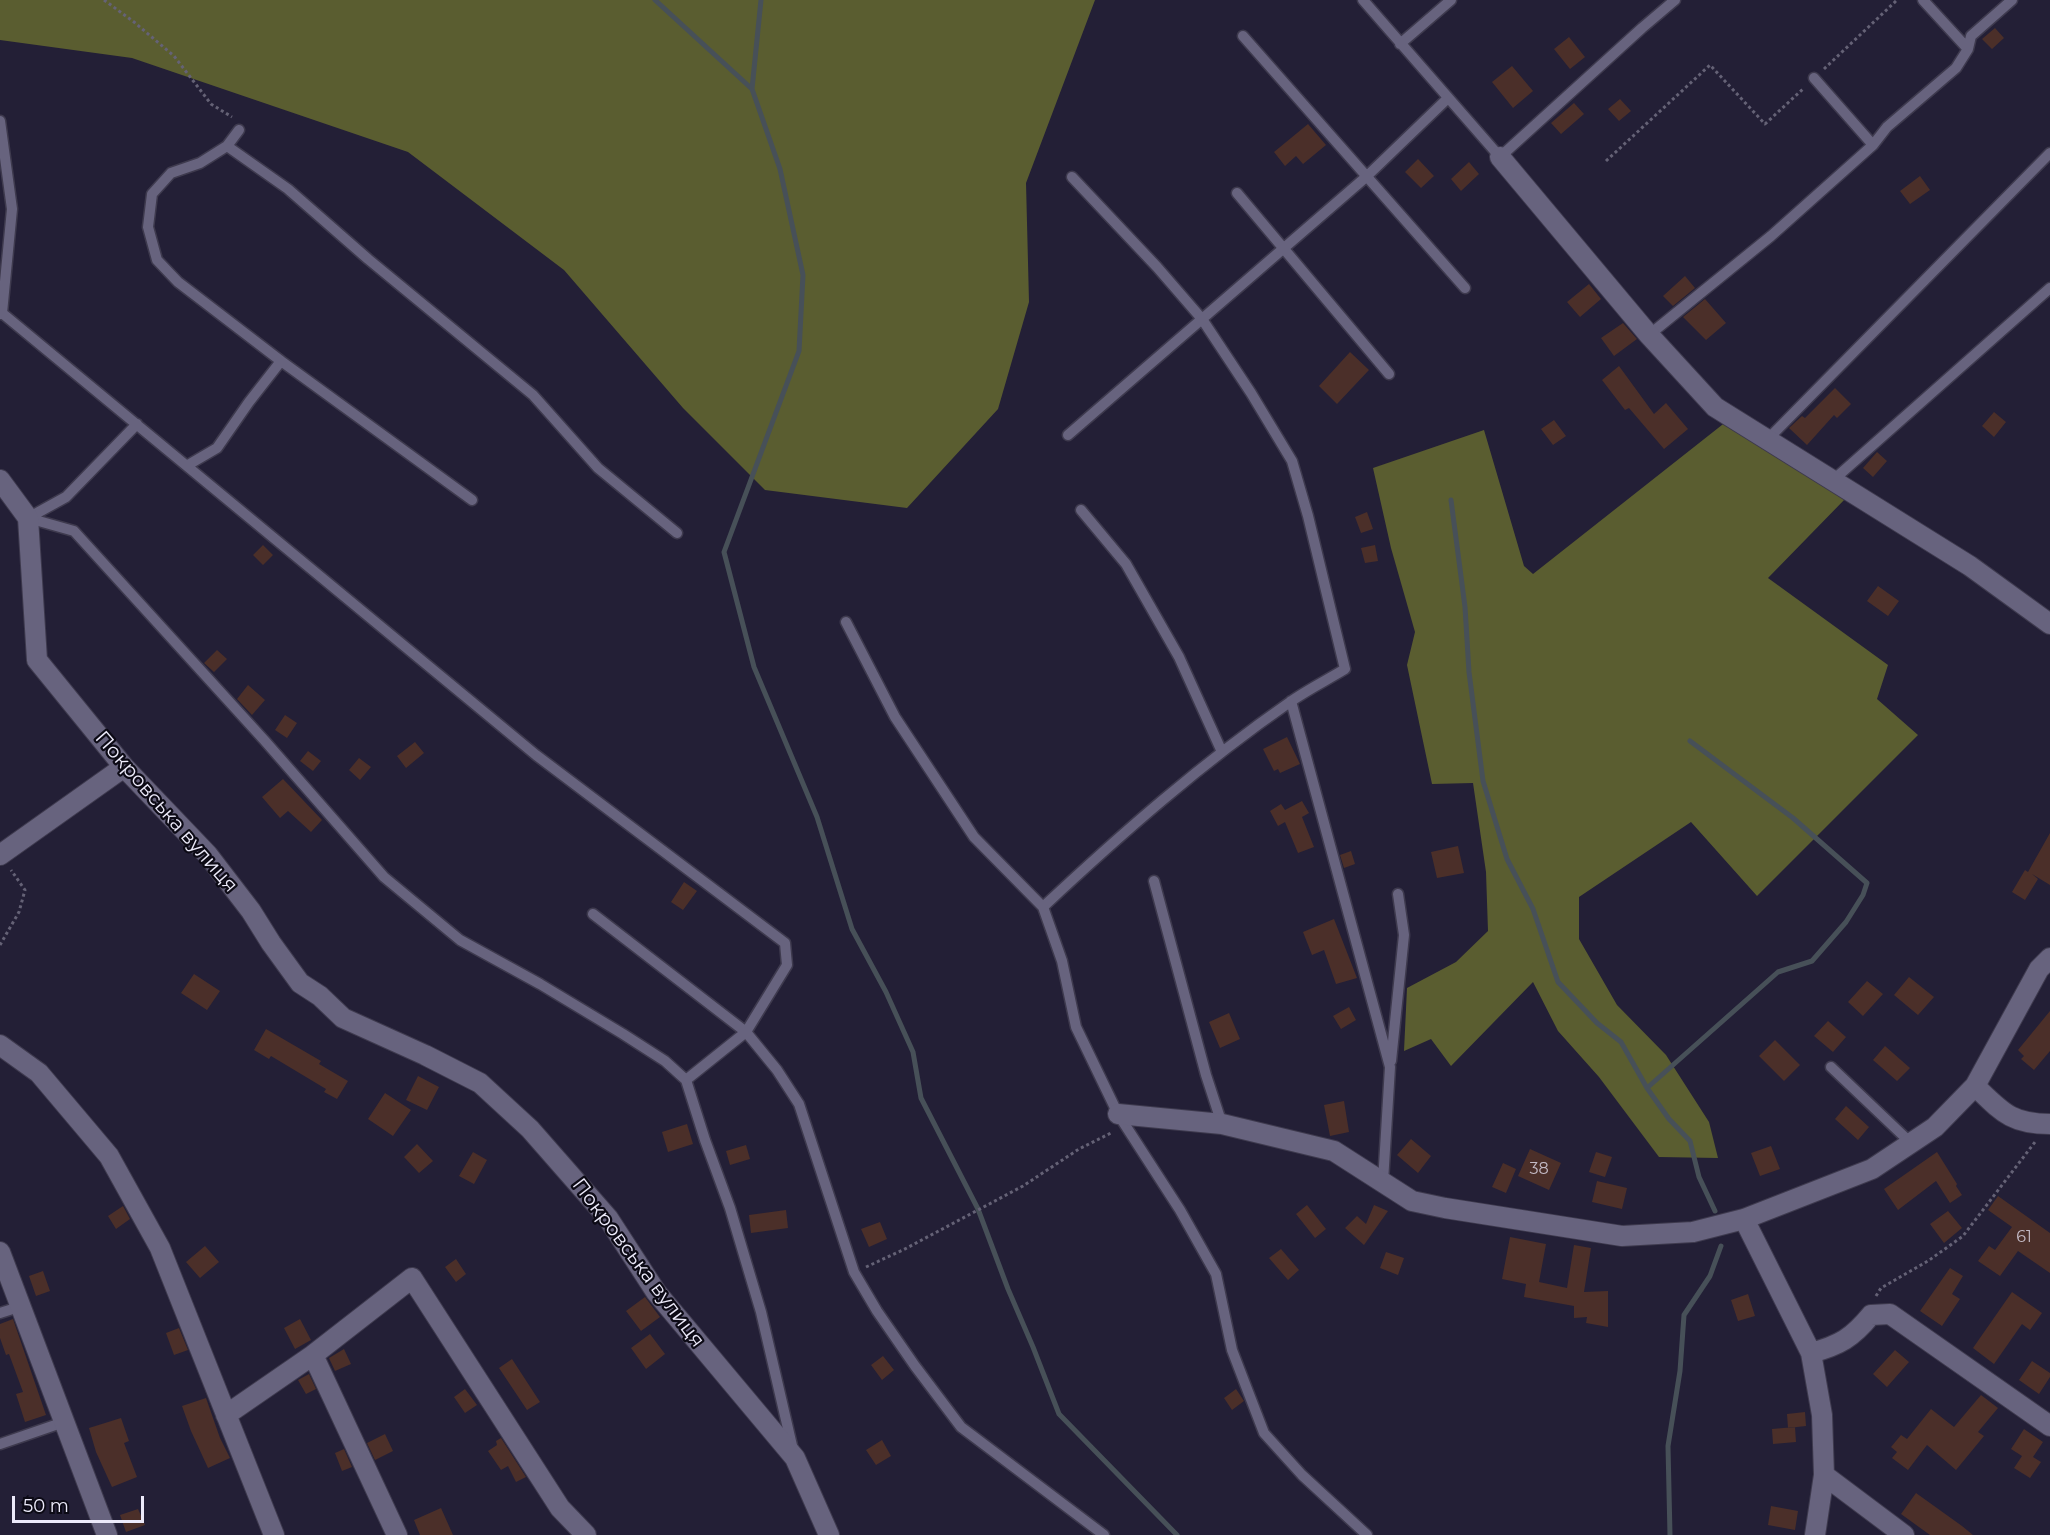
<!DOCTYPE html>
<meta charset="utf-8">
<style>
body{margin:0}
#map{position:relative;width:2050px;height:1535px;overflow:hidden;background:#231f36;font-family:Montserrat,sans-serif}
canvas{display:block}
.scale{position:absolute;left:12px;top:1496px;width:132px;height:27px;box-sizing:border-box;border:3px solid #eceafa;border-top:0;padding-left:8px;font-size:18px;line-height:21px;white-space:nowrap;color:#eceafa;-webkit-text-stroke:4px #0c0a15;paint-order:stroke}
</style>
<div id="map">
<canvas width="2050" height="1535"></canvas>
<div class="scale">50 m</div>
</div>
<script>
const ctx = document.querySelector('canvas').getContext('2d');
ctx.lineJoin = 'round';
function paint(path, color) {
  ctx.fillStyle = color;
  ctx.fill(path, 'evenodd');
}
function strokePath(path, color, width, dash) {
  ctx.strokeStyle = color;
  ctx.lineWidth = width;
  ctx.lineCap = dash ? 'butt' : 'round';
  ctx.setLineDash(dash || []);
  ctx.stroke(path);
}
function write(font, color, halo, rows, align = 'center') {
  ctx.font = font + ' Montserrat,sans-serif';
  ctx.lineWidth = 4.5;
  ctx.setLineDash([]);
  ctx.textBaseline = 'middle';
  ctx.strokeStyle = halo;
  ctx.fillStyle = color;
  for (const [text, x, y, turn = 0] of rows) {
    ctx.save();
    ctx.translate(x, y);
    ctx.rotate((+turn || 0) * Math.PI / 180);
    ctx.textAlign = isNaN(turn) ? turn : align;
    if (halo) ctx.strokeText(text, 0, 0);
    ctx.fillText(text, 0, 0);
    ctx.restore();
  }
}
paint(new Path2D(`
 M0,0H1095L1026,183L1029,302L998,409L907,508L765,490L683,408L564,270L408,152L132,58L0,40Z
 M1727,421L1846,498L1768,578L1888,665L1877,699L1918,735L1757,896L1691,822L1579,897V939L1617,1005L1666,1055L1709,1122L1718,1158L1659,1157L1599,1077L1558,1031L1533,982L1451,1066L1431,1039L1404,1051L1407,988L1456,962L1488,931L1486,872L1473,783L1432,784L1407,665L1415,632L1391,548L1373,468L1484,430L1524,566L1533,574Z`), '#5a5d30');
strokePath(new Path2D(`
 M655,0L752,89L780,169L803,275L799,351L724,552L754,667L817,817L852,929L886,992L913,1052L921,1098L978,1209L1008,1289L1033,1347L1059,1414L1177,1535
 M752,89L761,0
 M1451,500L1465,607L1469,672L1483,781L1507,859L1533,909L1558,982L1597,1023L1621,1042L1647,1088L1669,1119L1690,1141L1699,1177L1715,1211
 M1647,1088L1778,972L1812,961L1846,922L1863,895L1867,883L1793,818L1690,741
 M1670,1535L1668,1446L1680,1371L1684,1315L1710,1276L1721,1246`), '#475058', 5);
paint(new Path2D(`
 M1995,28L2004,38L1992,49L1982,39Z
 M1569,37L1585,57L1570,69L1554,49Z
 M1512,66L1533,91L1513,108L1492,82Z
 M1620,99L1631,111L1619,121L1608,109Z
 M1574,103L1584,114L1561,134L1551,123Z
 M1308,124L1326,145L1303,164L1296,156L1285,166L1274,152Z
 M1418,159L1434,176L1421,188L1405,172Z
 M1469,162L1479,174L1461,191L1451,179Z
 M1920,176L1930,190L1910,204L1900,191Z
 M1685,276L1695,288L1673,306L1663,296Z
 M1589,284L1601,299L1580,317L1567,302Z
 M1705,299L1726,323L1706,340L1683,317Z
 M1623,323L1637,339L1614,356L1601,338Z
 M1350,352L1369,370L1337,404L1319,386Z
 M1619,366L1654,414L1666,403L1688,429L1664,449L1629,408L1625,410L1602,380Z
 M1835,388L1851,404L1837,418L1834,415L1807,445L1789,428L1802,416L1805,418Z
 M1994,412L2006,422L1994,437L1982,426Z
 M1554,420L1566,436L1553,445L1541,429Z
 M1877,452L1887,461L1873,477L1863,468Z
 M1367,512L1373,529L1361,533L1355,517Z
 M263,545L273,555L263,565L253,555Z
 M1375,545L1378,561L1365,563L1361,548Z
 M1878,586L1899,601L1888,616L1867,601Z
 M217,650L227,659L214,672L204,663Z
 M248,685L265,700L252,715L237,699Z
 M285,715L297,723L287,738L275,730Z
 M1287,737L1300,764L1280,773L1278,769L1274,771L1263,749Z
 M415,742L424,753L406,768L397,756Z
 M308,751L321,761L313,771L300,761Z
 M359,758L371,767L360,780L349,770Z
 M283,779L322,820L311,832L288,811L280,818L262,797Z
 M1302,801L1309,813L1302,817L1314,847L1298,853L1285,822L1278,826L1270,811L1281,804L1285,810Z
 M2050,833V885L2032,874L2038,879L2025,900L2012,892L2025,870L2028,872Z
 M1458,846L1464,873L1437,878L1431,852Z
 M1351,851L1355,864L1344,868L1340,855Z
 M684,882L697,891L683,910L671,902Z
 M1334,919L1357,978L1336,984L1324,950L1312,955L1303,932Z
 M194,974L220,991L207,1010L181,993Z
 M1909,977L1934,997L1918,1015L1894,995Z
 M1867,981L1883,994L1863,1016L1848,1002Z
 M1349,1007L1356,1020L1341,1029L1333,1016Z
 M2050,1011V1051L2034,1070L2021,1059L2024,1056L2018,1050Z
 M1229,1013L1240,1039L1220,1048L1209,1022Z
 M1828,1021L1846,1037L1833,1052L1814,1036Z
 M266,1029L321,1061L319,1064L348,1081L337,1099L324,1092L326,1089L271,1056L269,1059L254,1050Z
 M1775,1040L1800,1065L1784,1081L1759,1056Z
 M1885,1046L1910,1068L1897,1081L1873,1060Z
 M418,1076L439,1087L427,1110L406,1100Z
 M385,1093L411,1110L393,1136L368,1119Z
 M1344,1101L1349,1132L1330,1136L1324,1105Z
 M1846,1106L1869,1127L1858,1140L1835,1119Z
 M687,1124L693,1144L668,1152L662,1132Z
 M1411,1139L1431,1156L1418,1173L1397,1155Z
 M417,1144L433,1161L419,1173L404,1157Z
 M746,1145L750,1159L730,1165L726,1151Z
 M1771,1146L1780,1169L1760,1176L1751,1153Z
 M1530,1149L1561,1163L1549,1190L1518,1176Z
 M473,1152L487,1160L474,1184L459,1176Z
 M1596,1152L1612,1157L1605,1177L1589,1172Z
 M1937,1152L1957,1184L1956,1186L1962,1195L1950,1203L1936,1181L1898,1210L1884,1189Z
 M1503,1163L1516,1169L1506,1193L1492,1187Z
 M1597,1181L1627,1188L1622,1209L1592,1202Z
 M1998,1196L2050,1233V1273L2018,1251L2000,1276L1978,1261L1989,1246L1995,1250L2012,1227L1988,1210Z
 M1307,1205L1326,1229L1315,1238L1296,1214Z
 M1374,1205L1388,1211L1364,1245L1345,1228L1357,1216L1366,1224Z
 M123,1206L130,1219L116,1229L108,1216Z
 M786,1210L788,1228L751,1233L749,1215Z
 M1948,1211L1962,1228L1944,1243L1930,1224Z
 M880,1222L887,1239L869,1247L861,1229Z
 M1510,1237L1546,1244L1539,1282L1567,1288L1574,1245L1591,1248L1584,1292L1608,1291V1327L1586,1323L1587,1317L1574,1318V1306L1524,1297L1526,1284L1502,1279Z
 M205,1246L219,1262L200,1278L186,1262Z
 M1281,1249L1299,1270L1288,1280L1269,1258Z
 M1386,1252L1404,1258L1398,1275L1380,1268Z
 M456,1259L466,1274L456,1282L445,1267Z
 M1950,1268L1963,1276L1952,1294L1960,1299L1942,1326L1920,1311Z
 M43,1271L50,1291L36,1296L29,1276Z
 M2012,1292L2042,1313L2030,1330L2022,1324L1994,1364L1973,1348Z
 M1748,1294L1755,1316L1738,1321L1731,1300Z
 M645,1297L660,1317L641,1331L626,1311Z
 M13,1319L46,1415L25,1422L16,1394L23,1392L9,1354L6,1355L0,1338V1324Z
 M300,1319L311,1340L295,1349L284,1328Z
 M179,1328L188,1350L174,1355L166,1333Z
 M650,1334L665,1354L646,1369L631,1348Z
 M344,1349L351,1364L335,1371L329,1358Z
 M1895,1350L1909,1362L1887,1387L1873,1374Z
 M883,1356L894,1370L882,1380L871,1365Z
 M512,1359L540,1402L527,1410L499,1368Z
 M2032,1361L2050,1373V1377L2039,1394L2019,1380Z
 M309,1374L316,1389L306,1394L298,1380Z
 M465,1389L477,1405L465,1413L454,1397Z
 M1236,1389L1244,1401L1232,1410L1224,1398Z
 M1981,1395L1998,1408L1978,1432L1984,1436L1956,1470L1927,1445L1908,1470L1892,1458L1897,1452L1891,1447L1901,1435L1907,1439L1931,1409L1954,1427Z
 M206,1398L220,1438L230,1458L208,1468L191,1431L182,1406Z
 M1805,1412L1806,1426L1788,1428L1787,1414Z
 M121,1418L129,1441L124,1443L137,1477L112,1487L96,1452L89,1428Z
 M1795,1427L1796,1442L1773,1444L1772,1429Z
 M2024,1429L2043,1442L2033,1457L2041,1462L2030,1478L2014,1468L2022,1456L2011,1449Z
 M385,1434L393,1451L375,1460L367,1443Z
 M501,1438L526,1477L516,1482L508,1466L501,1470L488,1451L497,1445L496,1441Z
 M882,1440L891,1456L876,1465L866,1450Z
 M344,1449L352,1467L342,1471L335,1453Z
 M1916,1493L1962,1526L1973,1535H1930L1901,1514Z
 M1771,1506L1798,1511L1795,1530L1768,1525Z
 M441,1508L453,1535H420L414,1520Z
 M138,1509L145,1525L126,1532L120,1515Z`), '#4b2f29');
const service = new Path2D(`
 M1363,0L1500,157L1642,28L1675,0
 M1923,0L1968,49
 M1243,36L1465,288
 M1400,44L1451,0
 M1814,78L1873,145
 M0,121L12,209L2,313L0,314
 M227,146L288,189L368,259L533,395L598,468L677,533
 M1237,193L1389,374
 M2,313L536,755L785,943L787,965L746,1032L686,1080
 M1649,335L1771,236L1873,145L1887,127L1956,68L1968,49L1971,36L2012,0
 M281,361L472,500
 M1068,435L1366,177L1447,99
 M1766,441L2050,153
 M188,465L217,448L249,402L281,361L178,282L157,260L148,227L152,194L171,173L200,163L227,146L239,130
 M1831,482L2050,288
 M1081,510L1126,564L1179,657L1222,752
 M28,518L74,531L265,741L384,877L460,940L540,984L623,1034L665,1061L686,1080L705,1140L730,1208L761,1312L793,1450
 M28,518L66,497L137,424
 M846,622L895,717L974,837L1043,907L1062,961L1076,1027L1118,1114L1180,1210L1216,1274L1232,1350L1264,1433L1302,1475L1367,1535
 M1291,701L1390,1067L1383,1182
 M1154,881L1206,1075L1222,1124
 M1043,907C1121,834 1202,763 1290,702C1307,690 1327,680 1345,669L1308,516L1292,461L1251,393L1202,319L1157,267L1072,177
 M593,914L746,1032L777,1070L799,1104L854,1272L877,1311L915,1366L961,1427L1104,1535
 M1391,1061L1404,935L1398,894
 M1831,1067L1912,1144
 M0,1313L19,1307
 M0,1444L64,1422`);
const minor = new Path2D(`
 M1500,157L1649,335L1715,407L1970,566L2050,624
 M0,480L28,518L37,660L124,767L208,855L251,911L271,943L300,983L320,996L343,1018L425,1055L480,1083L530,1129L608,1218L656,1292L795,1458L829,1535
 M0,855L124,767
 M0,1045L39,1073L109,1156L160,1248L274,1535
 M1975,1086C2002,1112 2011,1124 2050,1124
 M1118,1114L1222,1124L1334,1151L1412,1201L1445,1208L1622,1236L1693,1232L1744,1219L1872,1169L1935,1127L1975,1086L2039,969L2050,958
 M1744,1219L1811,1353L1822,1415L1824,1475L1815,1535
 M0,1252L107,1535
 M1811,1353C1840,1345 1852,1338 1871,1315L1890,1314L2050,1426
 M313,1355L412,1278L560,1508L586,1535
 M226,1415L313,1355L397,1535
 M1824,1475L1904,1535`);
strokePath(service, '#3e3a4e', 13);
strokePath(minor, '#3e3a4e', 22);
strokePath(new Path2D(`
 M104,0L134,22L174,56L211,104L232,117
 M1824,69L1897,0
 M1606,161L1710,65L1765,124L1804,88
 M0,945L19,912L25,890L11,870
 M866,1267L903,1250L1023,1186L1079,1149L1113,1132
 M1876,1296L1881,1288L1928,1261L1963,1236L2035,1142`), '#656276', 3, [3, 3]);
strokePath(service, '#67637e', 10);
strokePath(minor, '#67637e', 20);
write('16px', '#c4bbc6', null, [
 ["38",1539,1169],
 ["61",2024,1237]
]);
write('20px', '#eceafa', '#0c0a15', [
 ["Покровська вулиця",166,812,49],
 ["Покровська вулиця",638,1263,53]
]);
</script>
